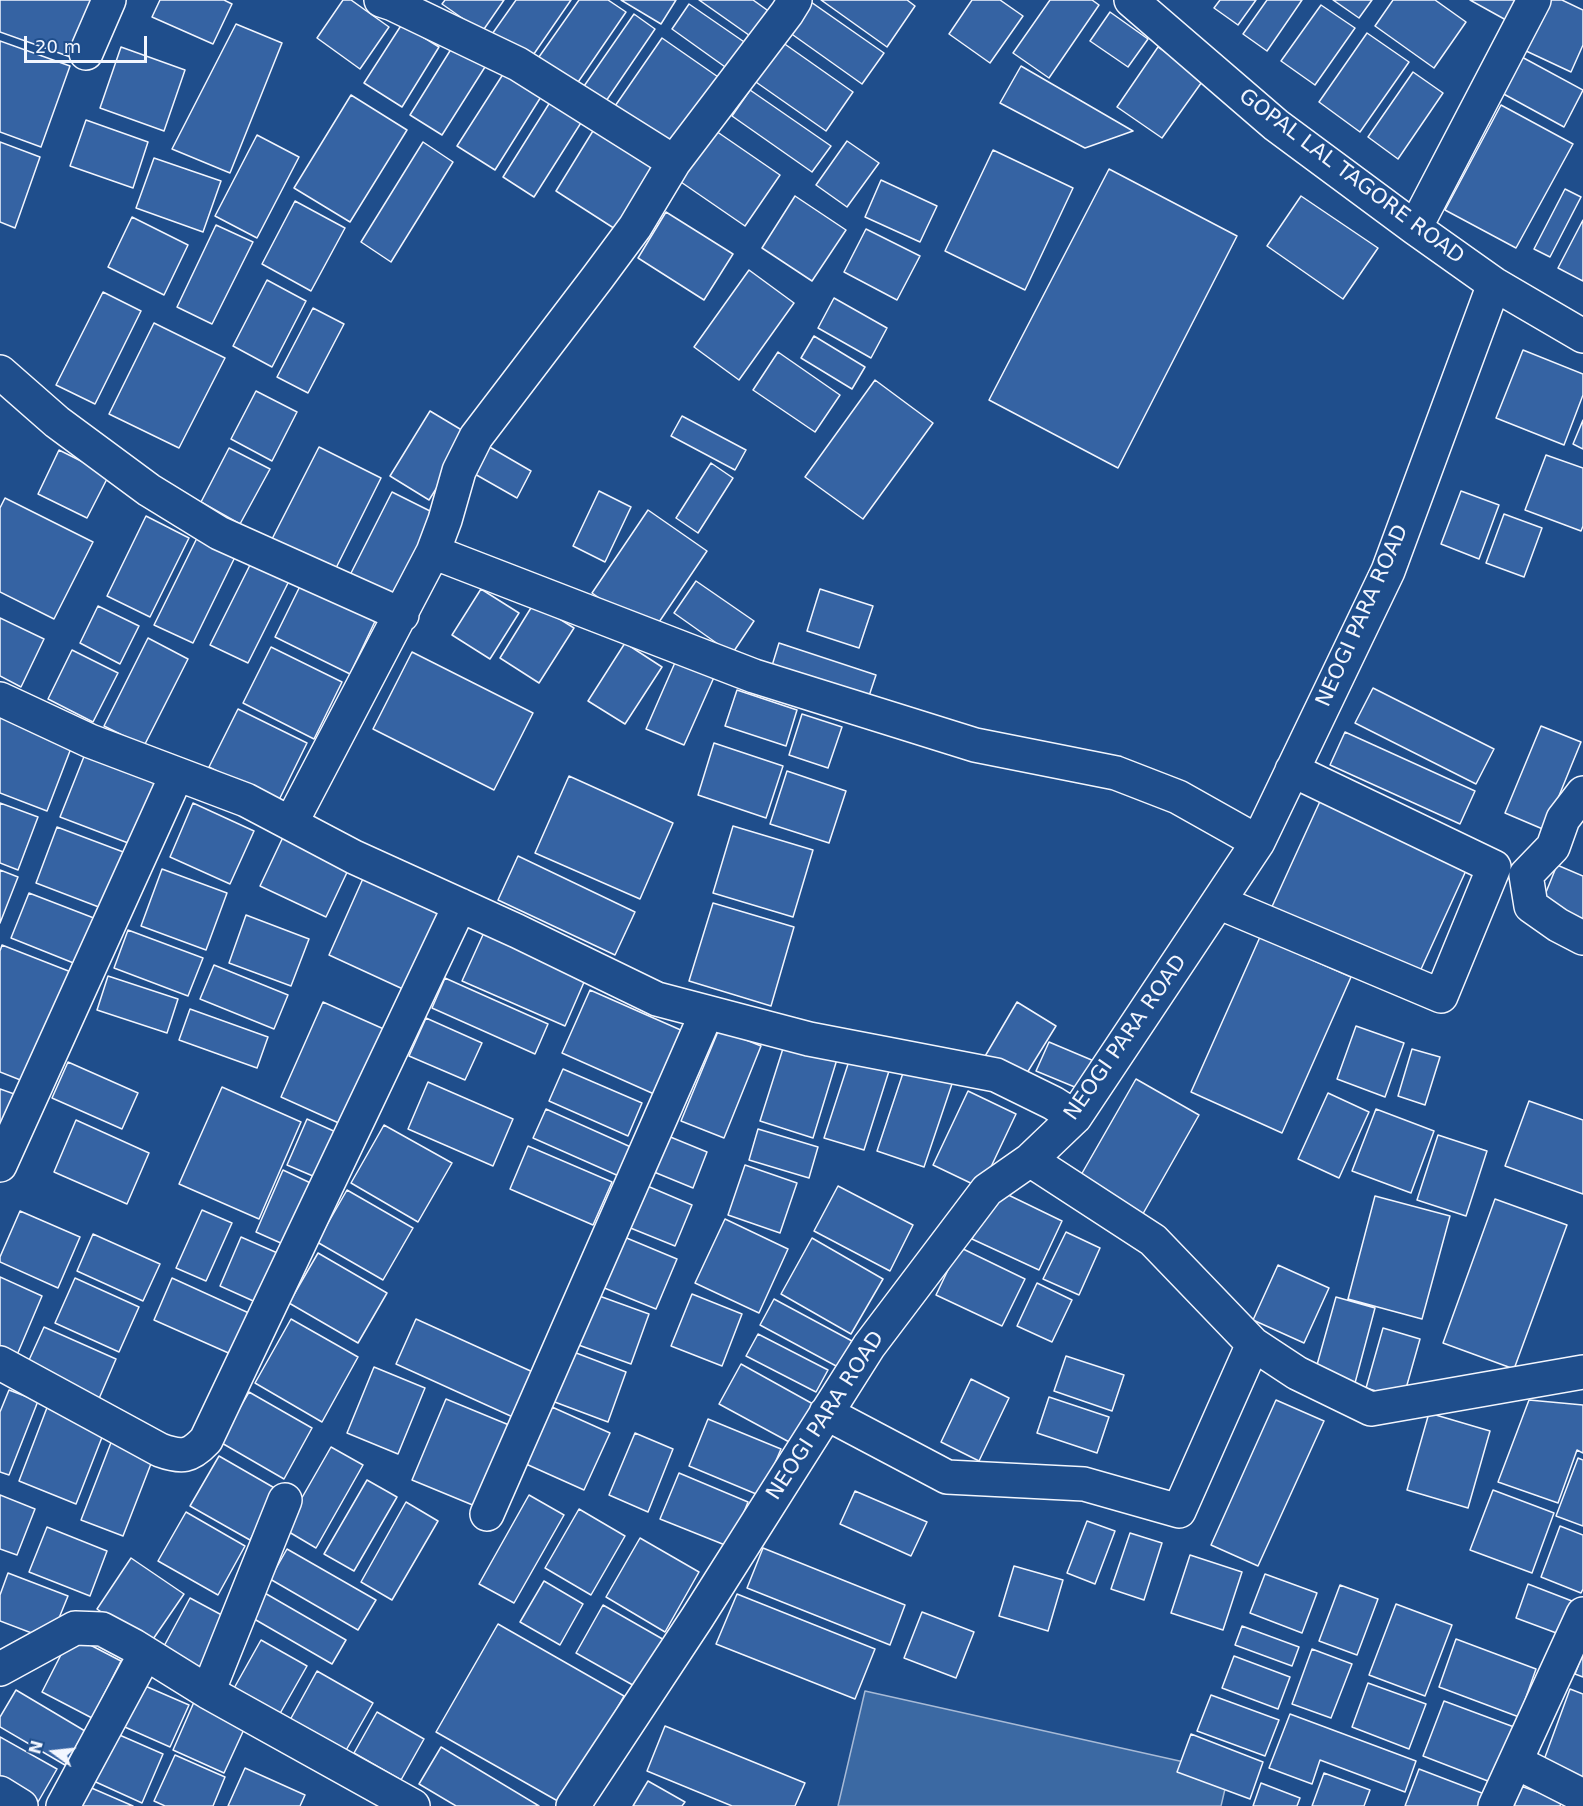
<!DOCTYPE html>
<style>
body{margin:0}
#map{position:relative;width:1583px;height:1806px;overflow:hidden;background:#1f4e8c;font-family:"DejaVu Sans",sans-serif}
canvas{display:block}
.north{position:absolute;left:24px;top:1722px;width:60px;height:60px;-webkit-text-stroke:4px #1f4e8c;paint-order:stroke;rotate:285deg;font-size:16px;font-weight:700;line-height:24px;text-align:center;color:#f2f6ff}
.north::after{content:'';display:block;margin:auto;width:21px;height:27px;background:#f2f6ff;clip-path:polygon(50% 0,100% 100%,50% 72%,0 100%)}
.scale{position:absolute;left:24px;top:36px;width:123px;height:27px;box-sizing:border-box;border:3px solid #f2f6ff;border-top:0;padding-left:8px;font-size:18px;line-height:21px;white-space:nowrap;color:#f2f6ff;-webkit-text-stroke:4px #1f4e8c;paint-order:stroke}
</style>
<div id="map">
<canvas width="1583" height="1806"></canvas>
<div class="north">N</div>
<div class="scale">20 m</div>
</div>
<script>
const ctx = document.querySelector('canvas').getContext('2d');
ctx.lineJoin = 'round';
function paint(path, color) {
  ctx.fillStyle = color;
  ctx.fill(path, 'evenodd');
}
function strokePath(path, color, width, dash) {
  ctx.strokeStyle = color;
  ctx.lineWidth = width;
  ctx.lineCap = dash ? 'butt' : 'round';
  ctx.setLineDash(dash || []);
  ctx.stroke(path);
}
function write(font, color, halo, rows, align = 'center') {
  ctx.font = font + ' "DejaVu Sans",sans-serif';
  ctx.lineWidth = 4.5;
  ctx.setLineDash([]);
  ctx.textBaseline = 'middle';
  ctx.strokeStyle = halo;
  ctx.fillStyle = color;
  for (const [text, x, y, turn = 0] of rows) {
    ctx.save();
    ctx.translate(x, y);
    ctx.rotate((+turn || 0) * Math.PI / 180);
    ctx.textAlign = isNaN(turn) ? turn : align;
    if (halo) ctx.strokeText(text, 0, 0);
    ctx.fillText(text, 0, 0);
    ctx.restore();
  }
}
const water = new Path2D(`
 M865,1691L1229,1772L1221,1806H838Z`);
paint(water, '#3b69a3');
strokePath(water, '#a8bbd7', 1.5);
const building = new Path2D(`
 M0,0H97L76,59L0,32Z
 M160,0H224L232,4L213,44L152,17Z
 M343,0H351L389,27L360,69L317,38Z
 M445,0H504L482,32L442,4Z
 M516,0H571L527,64L490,37Z
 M579,0H608L626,12L572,91L534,64Z
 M621,0H676L661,24Z
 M699,0H753L781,20L763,45Z
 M808,0L884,53L862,84L786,30Z
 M821,0H907L915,6L887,47Z
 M972,0H1000L1023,16L990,63L949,34Z
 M1050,0H1092L1099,5L1049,78L1013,53Z
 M1220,0H1256L1238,25L1214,8Z
 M1267,0H1302L1267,51L1243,34Z
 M1333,0H1372L1359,18Z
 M1393,0H1435L1466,22L1434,68L1375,26Z
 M1470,0H1517L1506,20Z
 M1547,0H1562L1583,10V45L1571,72L1524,50Z
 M689,4L753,48L735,74L672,29Z
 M1321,5L1355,28L1315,85L1281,61Z
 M1110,12L1148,39L1128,67L1090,41Z
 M634,14L655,29L604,104L582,89Z
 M236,24L282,43L230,173L172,149Z
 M402,24L439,47L402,107L364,83Z
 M1367,33L1409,62L1360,132L1319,102Z
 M662,38L721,79L671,150L613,109Z
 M779,40L853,92L826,131L753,80Z
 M0,41L70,66L41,147L0,132Z
 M453,46L485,67L442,135L410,115Z
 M121,47L185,70L164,131L100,108Z
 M1158,47L1204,79L1162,138L1117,107Z
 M1520,56L1583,90L1564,127L1500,92Z
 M1021,66L1133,131L1085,148L1000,103Z
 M507,68L544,92L495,170L457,146Z
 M1413,72L1443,93L1398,159L1368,137Z
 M750,90L831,146L812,172L732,116Z
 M351,95L407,130L350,222L294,188Z
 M552,99L584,118L534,197L503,177Z
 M1501,105L1573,144L1516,248L1445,210Z
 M86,120L148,142L133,188L70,166Z
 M596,126L664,169L623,234L556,191Z
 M713,129L780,175L745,226L678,180Z
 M257,135L299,157L257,238L215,216Z
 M847,141L879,163L847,207L816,185Z
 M0,142L40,157L15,228L0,222Z
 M423,142L453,162L391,262L361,242Z
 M993,150L1073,188L1025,290L945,251Z
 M154,158L221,181L203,232L136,208Z
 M1109,169L1237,236L1118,468L989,400Z
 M881,180L937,206L920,242L865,217Z
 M1565,189L1581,197L1550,257L1534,249Z
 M795,196L846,230L812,281L762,248Z
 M1301,196L1378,248L1343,299L1267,246Z
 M295,201L345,228L311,291L262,264Z
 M666,212L733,254L704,300L638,258Z
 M132,217L188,245L164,295L108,267Z
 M1583,220V281L1558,268Z
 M216,225L253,242L212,324L177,307Z
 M866,229L920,256L897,300L844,272Z
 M749,270L794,303L739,380L694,347Z
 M267,280L306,301L272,367L233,346Z
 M103,292L141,311L95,404L56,385Z
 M834,298L887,328L871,358L818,328Z
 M313,308L344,324L308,393L277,377Z
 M154,323L225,358L179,448L109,414Z
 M814,336L865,367L852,389L801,358Z
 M1523,350L1583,374V395L1564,445L1496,418Z
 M778,352L840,395L815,432L753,390Z
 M875,380L933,423L863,519L805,477Z
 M256,391L297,412L272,461L231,439Z
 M430,411L470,435L429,500L390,476Z
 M682,416L746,450L735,470L671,436Z
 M1583,420V449L1573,444Z
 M481,442L531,471L517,498L466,469Z
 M319,447L381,478L334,572L271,541Z
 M229,448L270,469L240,524L201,502Z
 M59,450L109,475L87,518L38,494Z
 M1546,455L1583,468V526L1581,531L1525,510Z
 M711,463L733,478L698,533L676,518Z
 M599,491L631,507L605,562L573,546Z
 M1461,491L1499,505L1479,559L1441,544Z
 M392,492L438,515L394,604L347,581Z
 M5,498L93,542L54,619L0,592V508Z
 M648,510L707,551L651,634L592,593Z
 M1504,514L1542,528L1524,577L1486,563Z
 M146,516L189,538L150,617L107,596Z
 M198,536L236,555L193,643L154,625Z
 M251,563L289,581L248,663L210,645Z
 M304,578L378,615L350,674L275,637Z
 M696,581L754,621L732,654L674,613Z
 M481,589L519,613L490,659L452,635Z
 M820,589L873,606L859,648L807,631Z
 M534,603L574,628L539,683L500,658Z
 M98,606L139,626L120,664L80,643Z
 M0,618L44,639L21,687L0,676Z
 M148,638L188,659L144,746L104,726Z
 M625,643L662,667L625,724L588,701Z
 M779,643L876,675L867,702L771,669Z
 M271,647L342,682L314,739L243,703Z
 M72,650L118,673L93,722L48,699Z
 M412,652L533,713L494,790L373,729Z
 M677,658L715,675L684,745L646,729Z
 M1373,688L1494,749L1476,784L1355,723Z
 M737,690L797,710L786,746L725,726Z
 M238,709L307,743L278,802L209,767Z
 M0,714L73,743L47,811L0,793Z
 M802,714L842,727L828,768L789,755Z
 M1541,726L1581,742L1545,830L1505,813Z
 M1345,732L1475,791L1460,824L1330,765Z
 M714,743L783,766L766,818L698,795Z
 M85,754L160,783L136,846L60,817Z
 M787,771L846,791L829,843L770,824Z
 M569,776L673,823L640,899L535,853Z
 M1322,797L1469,864L1417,978L1270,911Z
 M0,803L38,817L18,870L0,863Z
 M193,803L254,831L230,884L170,857Z
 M733,826L813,850L793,917L713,893Z
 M57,827L126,853L104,909L36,883Z
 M284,835L350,866L326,917L260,886Z
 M518,856L635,912L615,955L498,900Z
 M1557,865L1583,876V925L1540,907Z
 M162,869L227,893L206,950L141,926Z
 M0,870L18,877L0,923Z
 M365,874L441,908L405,990L329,955Z
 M29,893L99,920L81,966L11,938Z
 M713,903L794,927L771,1006L689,981Z
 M246,915L309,939L291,986L229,963Z
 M486,928L588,973L565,1026L462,981Z
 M128,930L203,958L188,996L114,968Z
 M1260,937L1351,977L1282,1133L1191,1092Z
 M2,945L71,972L28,1083L0,1072V951Z
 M214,965L288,995L274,1029L200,999Z
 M108,976L178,999L167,1033L97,1010Z
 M445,978L548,1024L535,1054L432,1008Z
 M590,990L683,1031L654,1094L562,1053Z
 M323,1002L395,1034L352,1129L281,1097Z
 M1017,1002L1056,1026L1022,1081L984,1058Z
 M190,1009L268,1037L257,1068L179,1040Z
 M426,1018L482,1043L465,1080L409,1056Z
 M1356,1026L1404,1043L1385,1097L1337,1079Z
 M719,1029L761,1046L724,1138L681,1121Z
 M786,1039L838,1056L813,1138L760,1121Z
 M1049,1042L1094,1061L1082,1090L1036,1071Z
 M1412,1049L1440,1057L1425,1105L1398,1096Z
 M850,1058L889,1071L864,1150L824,1138Z
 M907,1061L954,1078L924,1167L877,1151Z
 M68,1062L138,1093L122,1129L52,1098Z
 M563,1069L642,1103L628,1136L549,1101Z
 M1136,1079L1199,1115L1140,1219L1077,1182Z
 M428,1082L513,1119L493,1166L408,1129Z
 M222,1087L301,1122L259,1219L179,1184Z
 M0,1089L20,1096L0,1143Z
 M968,1091L1016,1114L981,1188L933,1165Z
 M1328,1093L1369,1112L1339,1178L1298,1159Z
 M1529,1101L1583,1120V1194L1505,1166Z
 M546,1109L633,1148L621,1177L533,1138Z
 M1376,1109L1434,1131L1411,1193L1352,1171Z
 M307,1119L347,1137L327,1182L287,1165Z
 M76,1120L149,1153L127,1204L54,1172Z
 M384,1125L452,1163L418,1222L351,1183Z
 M758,1129L818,1147L809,1178L749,1160Z
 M1438,1135L1487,1151L1466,1216L1417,1200Z
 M668,1136L707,1152L693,1188L654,1172Z
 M528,1146L612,1182L593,1225L510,1189Z
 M745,1165L797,1183L780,1233L728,1215Z
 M283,1170L319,1187L292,1248L256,1232Z
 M645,1185L692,1205L675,1246L628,1227Z
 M838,1186L913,1225L890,1271L814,1231Z
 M996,1189L1062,1221L1039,1270L972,1239Z
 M347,1190L413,1228L383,1280L317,1242Z
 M1375,1196L1450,1216L1422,1319L1348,1299Z
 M1495,1199L1567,1225L1514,1369L1443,1343Z
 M202,1210L232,1223L206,1281L176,1268Z
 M20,1211L80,1237L58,1288L0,1262V1257Z
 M725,1219L788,1249L759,1313L695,1283Z
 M1066,1232L1100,1248L1079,1295L1043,1279Z
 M93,1234L160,1264L143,1301L77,1271Z
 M617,1234L677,1259L656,1309L597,1285Z
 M241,1237L282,1255L260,1304L220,1286Z
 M812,1238L883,1279L851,1334L781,1294Z
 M959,1247L1025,1279L1002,1326L936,1295Z
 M318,1253L387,1293L358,1343L289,1303Z
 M1278,1265L1329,1288L1304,1343L1253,1320Z
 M0,1277L42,1296L17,1355L0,1348Z
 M75,1278L139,1307L119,1352L55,1323Z
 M172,1278L251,1314L233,1355L154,1320Z
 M1037,1283L1072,1300L1052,1342L1017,1326Z
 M591,1293L649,1314L631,1364L573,1343Z
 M692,1294L742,1314L722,1366L671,1346Z
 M1336,1297L1375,1308L1355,1383L1315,1372Z
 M774,1299L852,1341L838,1367L760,1325Z
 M291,1319L358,1357L322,1422L255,1383Z
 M416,1319L535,1373L515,1418L396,1364Z
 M44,1327L116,1359L98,1401L25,1369Z
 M1383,1328L1420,1339L1403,1399L1366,1388Z
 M758,1334L828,1370L816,1392L746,1356Z
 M571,1351L626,1372L608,1422L552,1401Z
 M1066,1356L1124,1375L1112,1411L1054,1391Z
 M741,1364L813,1404L791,1443L719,1404Z
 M374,1367L425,1388L398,1454L347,1433Z
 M971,1379L1009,1398L979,1461L941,1442Z
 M9,1390L38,1401L9,1475L0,1472V1412Z
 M249,1392L312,1428L284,1479L220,1442Z
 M1049,1397L1109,1417L1097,1453L1037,1433Z
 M446,1399L509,1425L475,1506L412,1480Z
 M1276,1400L1324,1421L1258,1566L1211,1545Z
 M1529,1400L1583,1405V1453L1577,1450L1558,1503L1498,1482Z
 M48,1405L106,1427L76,1504L19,1481Z
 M552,1407L610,1433L584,1490L526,1464Z
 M1429,1413L1490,1431L1468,1508L1407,1490Z
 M708,1419L781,1449L761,1496L689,1466Z
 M635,1433L673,1449L648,1512L609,1495Z
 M112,1440L154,1456L123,1536L81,1520Z
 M331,1447L363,1465L316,1548L284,1529Z
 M219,1456L278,1490L250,1540L190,1506Z
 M1578,1458L1583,1460V1526L1556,1516Z
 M679,1473L748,1502L730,1547L660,1519Z
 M367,1480L397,1497L354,1571L324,1554Z
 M1493,1490L1554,1513L1532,1573L1470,1550Z
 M855,1491L927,1522L911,1556L840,1524Z
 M0,1495L35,1509L17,1555L0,1549Z
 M529,1495L564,1515L514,1603L479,1584Z
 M406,1502L438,1521L392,1600L361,1582Z
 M579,1509L625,1536L591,1595L545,1568Z
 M186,1512L245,1546L218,1595L158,1561Z
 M1087,1521L1115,1531L1095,1584L1067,1573Z
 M1560,1526L1583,1535V1589L1581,1593L1541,1577Z
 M47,1527L107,1551L90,1596L29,1572Z
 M1130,1533L1162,1543L1144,1600L1111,1589Z
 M640,1538L699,1572L665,1632L606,1597Z
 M763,1548L905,1605L890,1645L747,1588Z
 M287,1549L376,1600L358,1630L270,1579Z
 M1190,1555L1242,1572L1223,1630L1171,1613Z
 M131,1558L184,1594L149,1645L97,1609Z
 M1014,1566L1063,1580L1048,1631L999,1616Z
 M8,1573L68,1596L50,1640L0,1621V1595Z
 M1265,1574L1317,1593L1302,1633L1250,1613Z
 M544,1581L583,1604L560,1645L520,1622Z
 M1528,1584L1572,1601L1559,1634L1516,1618Z
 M1340,1585L1378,1599L1357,1655L1319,1641Z
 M263,1592L346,1640L332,1664L249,1616Z
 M737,1594L875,1649L855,1699L716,1644Z
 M190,1598L231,1620L204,1670L163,1648Z
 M1396,1604L1452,1625L1425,1696L1369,1675Z
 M603,1605L666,1641L638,1688L576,1653Z
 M922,1612L974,1632L956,1678L904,1658Z
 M498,1624L624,1696L563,1804L436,1732Z
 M1242,1626L1299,1647L1292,1666L1235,1645Z
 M71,1635L121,1661L92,1718L42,1692Z
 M1456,1639L1536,1669L1519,1717L1439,1687Z
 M261,1640L307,1666L278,1717L233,1690Z
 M1312,1649L1352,1664L1331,1718L1292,1704Z
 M1583,1653V1677L1575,1674Z
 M1234,1656L1290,1677L1278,1709L1222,1688Z
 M317,1671L373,1703L345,1752L290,1720Z
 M136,1682L189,1705L170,1747L118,1724Z
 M1368,1683L1426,1704L1409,1749L1352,1727Z
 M1570,1689L1583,1694V1784L1541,1768Z
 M16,1690L85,1731L65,1765L0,1727V1717Z
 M1211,1695L1279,1720L1265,1756L1197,1731Z
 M1444,1701L1514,1727L1493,1783L1423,1756Z
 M194,1702L246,1725L224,1773L173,1750Z
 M377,1712L424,1739L401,1780L354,1753Z
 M1290,1714L1416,1761L1405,1792L1320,1760L1312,1784L1269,1768Z
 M665,1726L805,1783L795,1806H732L647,1771Z
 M108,1730L163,1754L142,1803L87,1778Z
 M1191,1734L1263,1762L1250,1799L1177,1772Z
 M0,1737L57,1769L38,1802L0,1781Z
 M441,1747L539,1806H456L419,1784Z
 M175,1755L225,1777L213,1806H165L154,1801Z
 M245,1768L305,1795L300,1806H228Z
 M1419,1769L1487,1795L1483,1806H1405Z
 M1324,1773L1370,1790L1364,1806H1312Z
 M648,1781L685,1802L682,1806H633Z
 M80,1783L133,1806H70Z
 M1261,1783L1300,1798L1297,1806H1253Z
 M1521,1786L1562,1801L1560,1806H1514Z`);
paint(building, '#3563a3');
strokePath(building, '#f2f6ff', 1.5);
const minor = new Path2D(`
 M381,0L393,4L518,64L674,162
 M1131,0L1276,125L1415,228L1494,284L1583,336
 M86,53L109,0
 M1415,228L1534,0
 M0,372L57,422L149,490L219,533L402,615
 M433,552L754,676L975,745L1116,773L1178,797L1258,842
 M0,699L90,741L246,800L354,857L517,931L657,999L809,1039L996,1075L1053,1103L1075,1117
 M1583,793L1563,819L1553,847L1526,875L1531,906L1558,925L1583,938
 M291,823L433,552L445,520L459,471L476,437L598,277L635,227L674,162L787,13L795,0
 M1218,902L1441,996L1494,867L1292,770
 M1030,1160L1153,1240L1253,1344L1297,1373L1371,1409L1583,1372
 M0,1165L177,774
 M0,1363L160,1450C182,1458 190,1457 206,1440L460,905
 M826,1413L947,1477L1084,1484L1179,1511L1253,1344
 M487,1514L707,1012
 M0,1669L75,1628L102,1629L134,1646L208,1692L413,1806
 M208,1692L285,1500
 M1516,1762L1583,1796
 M0,1793L21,1806
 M63,1806L145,1654
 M573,1806L697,1618L869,1346L987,1190L1030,1160L1075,1117L1258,842L1388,571L1494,284
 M1495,1806L1583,1614`);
strokePath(minor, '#f2f6ff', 36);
strokePath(minor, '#1f4e8c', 33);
write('21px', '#f2f6ff', '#1f4e8c', [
 ["GOPAL LAL TAGORE ROAD",1351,177,37],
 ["NEOGI PARA ROAD",1363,616,-66],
 ["NEOGI PARA ROAD",1126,1038,-55],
 ["NEOGI PARA ROAD",826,1416,-57]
]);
</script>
